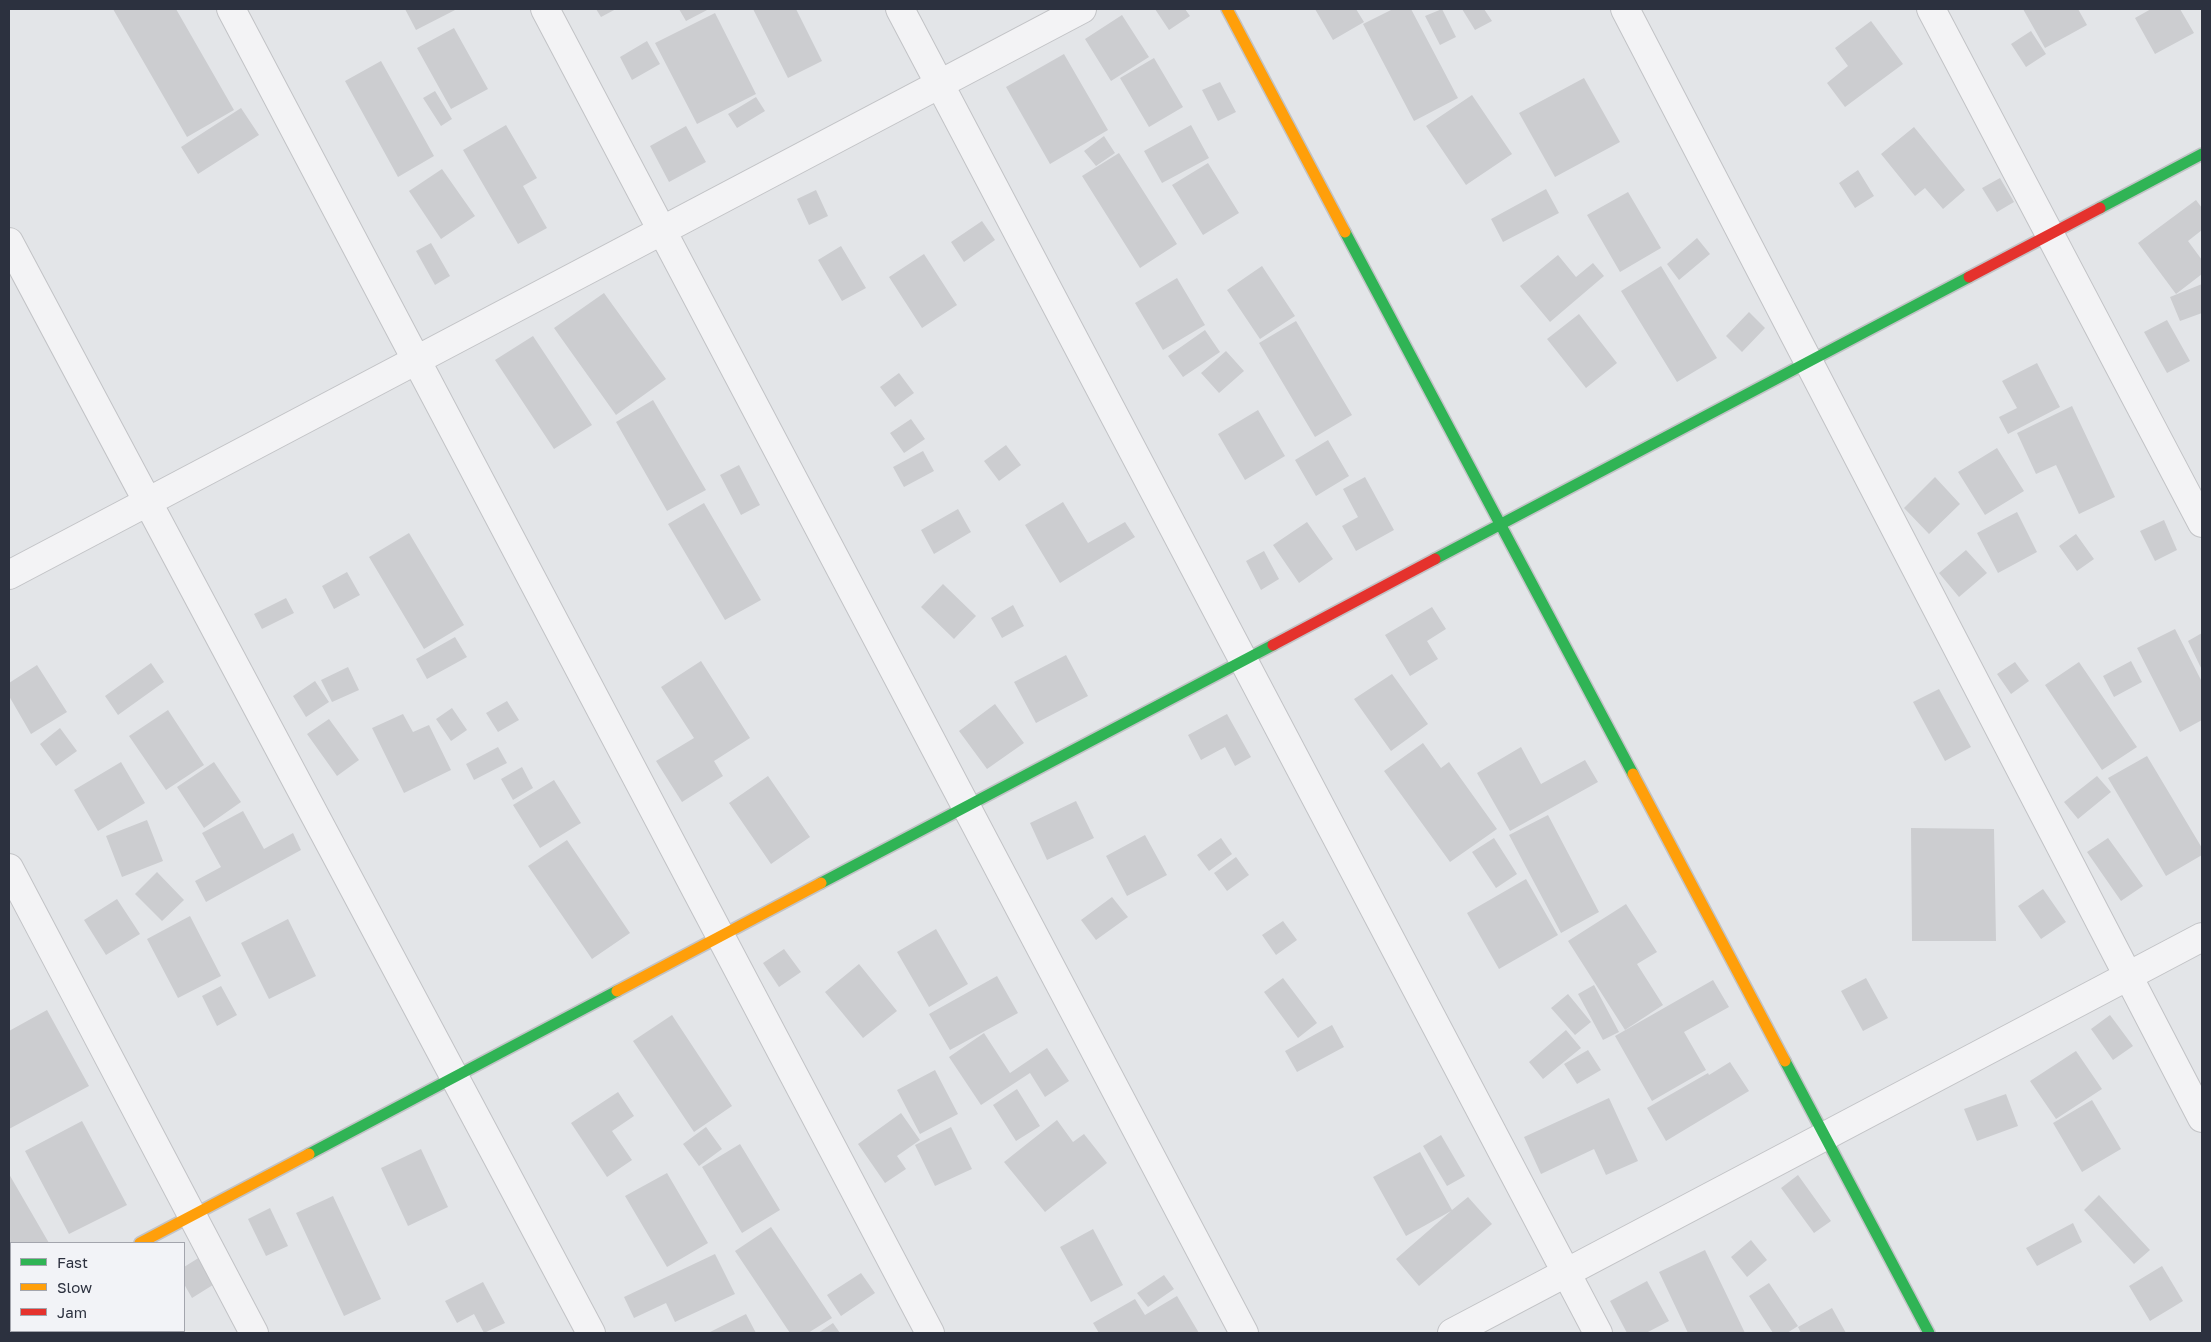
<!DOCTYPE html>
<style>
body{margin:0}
#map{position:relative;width:2211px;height:1342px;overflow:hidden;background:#e3e5e8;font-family:"Golos Text",sans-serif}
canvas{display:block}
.frame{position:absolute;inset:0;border:10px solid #2c313f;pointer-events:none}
.legend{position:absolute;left:10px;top:1242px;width:175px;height:90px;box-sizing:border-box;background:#f2f3f7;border:1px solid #a3a5ad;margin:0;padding:6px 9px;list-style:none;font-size:15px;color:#2c313f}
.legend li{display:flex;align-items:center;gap:10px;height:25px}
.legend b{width:25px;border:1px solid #a3a5ad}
</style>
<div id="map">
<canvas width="2211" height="1342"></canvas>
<div class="frame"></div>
<ul class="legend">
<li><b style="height:6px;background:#30b455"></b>Fast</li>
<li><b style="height:6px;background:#ff9f0a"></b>Slow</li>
<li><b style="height:6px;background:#e5322d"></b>Jam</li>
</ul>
</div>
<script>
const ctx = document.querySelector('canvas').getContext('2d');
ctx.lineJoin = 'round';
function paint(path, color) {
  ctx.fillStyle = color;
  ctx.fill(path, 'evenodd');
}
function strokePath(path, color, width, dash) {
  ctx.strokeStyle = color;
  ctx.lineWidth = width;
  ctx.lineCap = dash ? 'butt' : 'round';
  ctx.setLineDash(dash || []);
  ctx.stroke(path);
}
paint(new Path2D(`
 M113,9H176L234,110L187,137Z
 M405,9H457L416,30Z
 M596,9H616L601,17Z
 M679,9H709L686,21Z
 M753,9H796L822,61L788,78Z
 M1155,9H1185L1190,16L1169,30Z
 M1315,9H1356L1364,22L1333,40Z
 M1393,9H1411L1458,98L1414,121L1363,24Z
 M1442,9L1456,37L1440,45L1425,16Z
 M1462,9H1484L1492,21L1475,30Z
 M2023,9H2078L2087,25L2045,48Z
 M2151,9H2180L2194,33L2155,54L2135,18Z
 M715,13L756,94L697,124L655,43Z
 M1122,15L1149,57L1111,81L1085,39Z
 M1871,21L1903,64L1845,107L1827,83L1848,66L1835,48Z
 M454,28L488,89L451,109L417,48Z
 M2031,31L2046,54L2026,67L2011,44Z
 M647,41L660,64L632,80L620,57Z
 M1064,54L1108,130L1050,164L1006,87Z
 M1154,58L1183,107L1149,127L1120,78Z
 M381,61L434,156L398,177L345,81Z
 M1584,78L1620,142L1555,177L1519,113Z
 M1220,82L1236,112L1218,121L1202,90Z
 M435,91L452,119L441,126L423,98Z
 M1472,95L1512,154L1466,185L1426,126Z
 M756,97L765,111L737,128L728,114Z
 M241,108L259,135L198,174L181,147Z
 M506,125L537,178L523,186L547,228L518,244L463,150Z
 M1191,125L1209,158L1162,183L1144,151Z
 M686,126L706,162L669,182L650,146Z
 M1914,127L1965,190L1943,209L1925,188L1915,196L1881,154Z
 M1104,136L1115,153L1096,166L1084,151Z
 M1119,153L1177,244L1140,268L1082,176Z
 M1208,163L1239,213L1203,235L1172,185Z
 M442,169L475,216L441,239L409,191Z
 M1858,170L1874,196L1855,208L1839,183Z
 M2000,178L2014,202L1997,212L1982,188Z
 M1546,189L1559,213L1503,242L1491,219Z
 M816,190L828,216L809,225L797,199Z
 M1628,192L1661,248L1620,272L1587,215Z
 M2196,200L2202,208V230L2188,241L2202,260V274L2176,294L2138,243Z
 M982,221L995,240L964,262L951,242Z
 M1697,238L1710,254L1679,280L1667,264Z
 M431,243L450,276L435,285L416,251Z
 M841,246L866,288L842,301L818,260Z
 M924,254L957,305L922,328L889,277Z
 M1558,255L1576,277L1593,263L1604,276L1550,322L1520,286Z
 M1262,266L1295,316L1260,339L1227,290Z
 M1661,266L1717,358L1677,382L1621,291Z
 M1177,278L1205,325L1163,350L1135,303Z
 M2202,284V313L2180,321L2170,297Z
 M604,293L666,379L616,415L554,328Z
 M1749,312L1765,328L1742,352L1726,336Z
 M1579,314L1617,363L1586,388L1547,339Z
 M2167,320L2190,361L2167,373L2144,332Z
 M1296,321L1352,415L1315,437L1259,343Z
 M1205,330L1220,352L1183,377L1168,356Z
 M533,336L592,425L554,449L495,360Z
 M1226,351L1244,371L1219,393L1201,373Z
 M2037,363L2060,407L2008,434L1999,417L2017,408L2002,381Z
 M899,373L914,393L895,407L880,387Z
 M653,400L706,490L667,511L616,422Z
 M2072,406L2115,497L2079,514L2056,465L2036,474L2017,433Z
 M1258,410L1285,456L1245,480L1218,434Z
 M911,419L925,439L904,453L890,433Z
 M1328,440L1349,476L1316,496L1295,460Z
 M1006,445L1021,465L999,481L984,461Z
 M1997,448L2024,491L1985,515L1958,472Z
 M923,451L934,471L904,487L893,467Z
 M739,465L760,505L741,515L720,475Z
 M1365,477L1394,530L1356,551L1342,526L1358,517L1343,489Z
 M1935,477L1960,504L1929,534L1904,508Z
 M1063,502L1088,543L1125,522L1135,537L1060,583L1025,525Z
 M704,503L761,600L725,620L668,524Z
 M958,509L971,532L934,554L921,530Z
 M2017,512L2037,552L1998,573L1977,533Z
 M2164,520L2177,550L2155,561L2140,531Z
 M1307,522L1333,559L1299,583L1273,545Z
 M409,533L464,625L424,649L369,557Z
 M2076,534L2094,559L2077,571L2059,546Z
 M1966,550L1987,573L1959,597L1939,573Z
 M1264,551L1279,579L1261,590L1246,561Z
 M347,572L360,595L334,609L322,586Z
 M943,584L976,616L954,639L921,607Z
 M286,598L294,613L262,629L254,614Z
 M1013,605L1024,626L1002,638L991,618Z
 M1432,607L1446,629L1427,641L1438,659L1410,676L1385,635Z
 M2175,629L2202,682V720L2180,732L2137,648Z
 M2202,633V670L2188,641Z
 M455,637L467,657L427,679L416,659Z
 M1066,655L1088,696L1036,723L1014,682Z
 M701,661L750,738L714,761L723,776L682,802L656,761L694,738L661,687Z
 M2131,661L2142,682L2114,697L2103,676Z
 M2015,662L2029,681L2011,694L1997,674Z
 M2079,662L2137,747L2102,770L2045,685Z
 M151,663L164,682L118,715L105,696Z
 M37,665L67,712L31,734L9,696V683Z
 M348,667L359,690L332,702L321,680Z
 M1392,674L1428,724L1391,751L1354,699Z
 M315,681L329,702L306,717L293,696Z
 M1939,689L1971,747L1945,761L1913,702Z
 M507,701L519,720L498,732L486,713Z
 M995,704L1024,743L987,769L959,731Z
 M452,708L467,730L451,741L436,719Z
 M168,710L204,765L166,790L129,736Z
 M403,714L413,732L429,725L451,770L404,793L372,728Z
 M1227,714L1251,757L1235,766L1225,747L1201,760L1188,735Z
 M329,719L359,760L337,776L307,734Z
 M60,728L77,751L56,766L40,744Z
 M1423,743L1441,768L1449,762L1497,829L1450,862L1384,771Z
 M498,747L507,763L474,780L466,764Z
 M1521,747L1541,784L1585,760L1598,782L1510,831L1477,773Z
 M2147,756L2202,848V855L2166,876L2108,778Z
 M121,762L145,803L98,831L74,790Z
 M214,762L241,802L204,828L177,787Z
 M522,767L533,788L513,800L501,779Z
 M768,776L810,837L771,864L729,803Z
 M2097,776L2111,792L2078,819L2064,802Z
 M554,780L581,823L540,848L513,805Z
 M1076,801L1094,838L1047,860L1030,823Z
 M243,811L264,849L293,833L301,850L206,902L195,881L221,867L202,833Z
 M1548,815L1599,912L1561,933L1509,835Z
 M147,820L163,861L122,877L106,836Z
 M1911,828L1994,829L1996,941H1912Z
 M1145,835L1167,875L1127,896L1106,856Z
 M1221,838L1232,854L1209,871L1197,855Z
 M1494,838L1517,874L1496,888L1472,852Z
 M2108,838L2143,886L2121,901L2087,852Z
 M567,840L630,933L592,959L528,866Z
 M1236,857L1249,875L1227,891L1214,873Z
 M157,872L184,900L162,921L135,894Z
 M1526,879L1558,935L1499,969L1467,913Z
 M2043,889L2066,922L2041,939L2018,906Z
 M1112,897L1128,917L1096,940L1081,920Z
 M117,899L140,934L106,955L84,920Z
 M1626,904L1657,952L1637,964L1663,1005L1625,1030L1568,941Z
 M190,916L221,976L178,998L147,939Z
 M288,919L316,976L269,999L241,943Z
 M1283,921L1297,940L1276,955L1262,935Z
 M936,929L968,984L929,1007L897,952Z
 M784,949L801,972L779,987L763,963Z
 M859,964L897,1011L863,1038L825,992Z
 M997,976L1018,1013L950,1050L929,1014Z
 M1283,978L1317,1023L1298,1038L1264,992Z
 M1866,978L1888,1018L1863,1031L1841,991Z
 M1713,980L1729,1007L1684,1032L1706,1070L1652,1101L1615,1036Z
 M1594,985L1619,1032L1603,1040L1578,994Z
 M221,986L237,1015L217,1026L202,996Z
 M1568,994L1591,1022L1575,1035L1551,1008Z
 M47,1010L89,1086L9,1129V1031Z
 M672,1015L732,1106L694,1132L633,1041Z
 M2110,1015L2133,1046L2113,1060L2091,1029Z
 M1332,1025L1344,1047L1297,1072L1285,1051Z
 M1566,1030L1581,1048L1543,1079L1529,1062Z
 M984,1033L1010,1073L1047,1048L1069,1081L1045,1097L1030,1073L981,1105L949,1057Z
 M1588,1050L1601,1070L1577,1084L1564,1064Z
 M2076,1051L2102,1089L2056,1119L2030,1081Z
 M1730,1062L1749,1091L1666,1141L1647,1108L1708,1073L1709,1075Z
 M935,1070L958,1114L920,1134L897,1090Z
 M1017,1089L1040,1126L1016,1141L993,1105Z
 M618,1092L634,1116L612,1131L632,1160L607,1177L571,1123Z
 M2006,1094L2018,1126L1977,1141L1964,1109Z
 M1609,1098L1638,1161L1606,1175L1594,1149L1541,1174L1524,1137Z
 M2092,1100L2121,1149L2082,1172L2053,1123Z
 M901,1113L920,1140L897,1156L906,1169L885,1183L858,1144Z
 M1057,1120L1073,1142L1084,1134L1107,1163L1045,1212L1004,1162Z
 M82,1121L127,1205L69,1234L25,1151Z
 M706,1127L722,1149L699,1166L683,1144Z
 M951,1127L972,1169L935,1186L915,1145Z
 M1441,1135L1465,1176L1447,1186L1423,1146Z
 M740,1144L780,1210L742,1233L702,1167Z
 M421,1149L448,1207L408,1226L381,1168Z
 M1420,1152L1452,1210L1468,1197L1492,1224L1419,1286L1396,1259L1451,1211L1406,1236L1373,1177Z
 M667,1173L708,1243L667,1267L625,1196Z
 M9,1174L49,1243H11V1266L9,1267Z
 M1798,1175L1831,1221L1814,1233L1781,1188Z
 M2099,1195L2150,1250L2134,1264L2084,1210Z
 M333,1196L381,1299L344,1316L296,1213Z
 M270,1208L288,1246L266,1256L248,1219Z
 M2073,1223L2082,1242L2037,1266L2026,1248Z
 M771,1227L832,1318L808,1333H790L735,1251Z
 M1093,1229L1123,1285L1091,1302L1060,1247Z
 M1751,1240L1767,1260L1747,1277L1731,1257Z
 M1705,1250L1745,1333H1688L1659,1272Z
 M715,1254L735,1294L675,1322L666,1303L634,1318L624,1297Z
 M200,1257L216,1283L192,1298L184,1284V1267Z
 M2162,1266L2183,1301L2150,1321L2129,1286Z
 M861,1273L875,1293L841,1316L827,1295Z
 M1164,1275L1174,1289L1148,1307L1137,1293Z
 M1647,1281L1669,1321L1646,1333H1627L1610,1301Z
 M483,1282L505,1323L484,1333L474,1314L457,1323L445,1301Z
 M1769,1283L1798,1326L1787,1333H1773L1749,1296Z
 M1177,1296L1199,1333H1099L1093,1323L1135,1299L1145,1315Z
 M1832,1308L1846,1333H1801L1798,1327Z
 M746,1314L756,1333H708Z
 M833,1323L840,1333H818Z
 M123,1331H174L175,1333H125Z`), '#cccdd0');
const street = new Path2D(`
 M231,9L930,1333
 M545,9L1244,1333
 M900,9L1598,1333
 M1625,9L2202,1118
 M1931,9L2202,523
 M9,242L591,1333
 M9,575L1082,9
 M9,868L254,1333
 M9,1312L11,1311
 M1452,1333L2202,937`);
const fast = new Path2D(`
 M2100,208L2202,154
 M1345,232L1633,774
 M1435,559L1969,277
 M821,883L1273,645
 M1785,1061L1929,1333
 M309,1154L617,991`);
const slow = new Path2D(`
 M1227,9L1345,232
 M1633,774L1785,1061
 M617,991L821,883
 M140,1243L309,1154`);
const jam = new Path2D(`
 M1969,277L2100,208
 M1273,645L1435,559`);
strokePath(street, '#c2c3c6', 30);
strokePath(fast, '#c2c3c6', 14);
strokePath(slow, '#c2c3c6', 14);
strokePath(jam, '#c2c3c6', 14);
strokePath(street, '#f3f3f5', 28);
strokePath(fast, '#30b455', 11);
strokePath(slow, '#ff9f0a', 11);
strokePath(jam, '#e5322d', 11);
</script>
